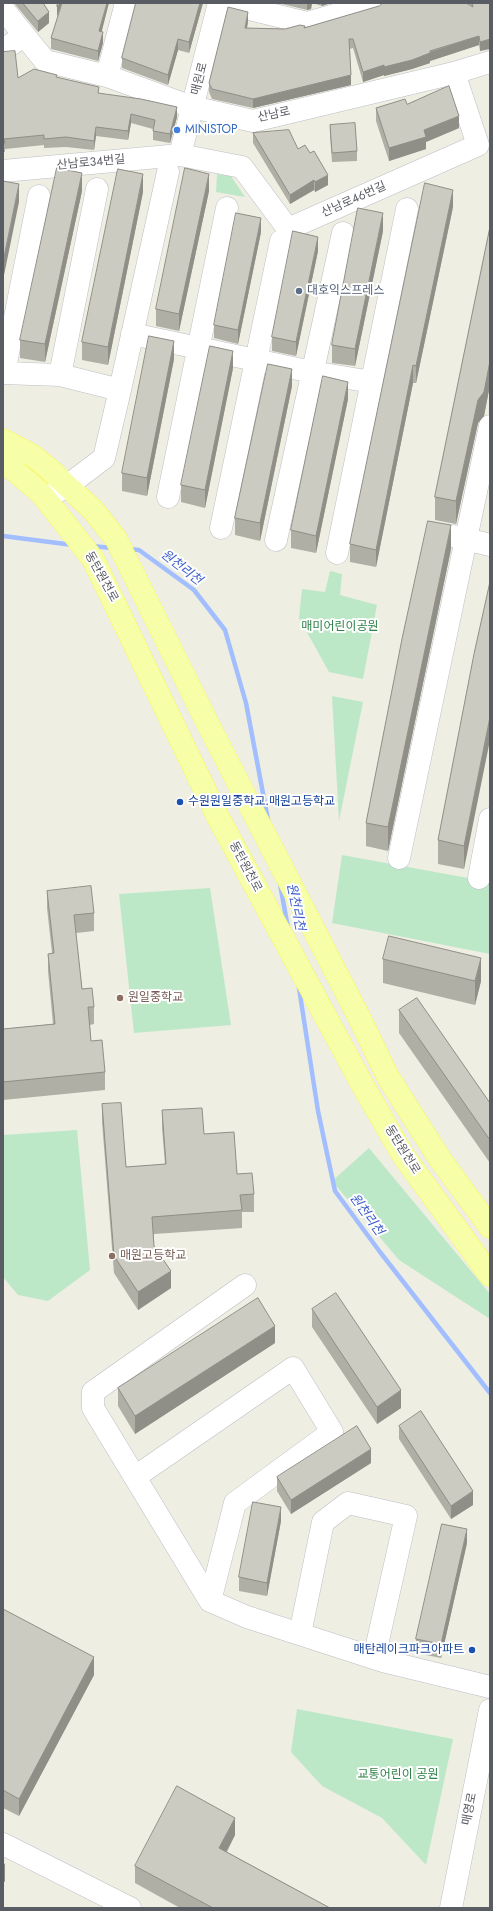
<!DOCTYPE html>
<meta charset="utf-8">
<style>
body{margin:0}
#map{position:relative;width:493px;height:1911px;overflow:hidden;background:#eeeee2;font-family:Jost,sans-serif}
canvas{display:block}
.frame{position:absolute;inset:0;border:4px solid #5a5c64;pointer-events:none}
</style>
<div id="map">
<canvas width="493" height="1911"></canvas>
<div class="frame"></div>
</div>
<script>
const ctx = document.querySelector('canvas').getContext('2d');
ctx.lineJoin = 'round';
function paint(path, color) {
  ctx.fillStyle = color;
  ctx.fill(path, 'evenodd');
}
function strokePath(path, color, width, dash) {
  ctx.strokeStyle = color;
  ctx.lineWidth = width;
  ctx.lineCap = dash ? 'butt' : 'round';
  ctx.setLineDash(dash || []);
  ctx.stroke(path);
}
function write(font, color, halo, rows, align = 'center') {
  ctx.font = font + ' Jost,"Noto Sans KR",sans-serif';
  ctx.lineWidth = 4;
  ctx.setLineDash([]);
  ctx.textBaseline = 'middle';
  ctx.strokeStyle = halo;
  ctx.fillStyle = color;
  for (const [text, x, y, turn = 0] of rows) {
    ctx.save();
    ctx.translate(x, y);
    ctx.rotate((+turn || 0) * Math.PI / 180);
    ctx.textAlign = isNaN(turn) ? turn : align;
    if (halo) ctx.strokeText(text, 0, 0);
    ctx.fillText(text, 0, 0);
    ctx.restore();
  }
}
paint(new Path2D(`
 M217,174L231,176L245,197L216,192Z
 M330,571L342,574L340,595L377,605L363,679L329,672L299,618L302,589L325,592Z
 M332,696L363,702L339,821Z
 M342,855L490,882V954L332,923Z
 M210,888L231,1025L134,1033L119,894Z
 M77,1130L90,1270L48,1301L18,1295L3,1277V1135Z
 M369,1148L490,1294V1319L399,1260L332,1181Z
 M297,1709L453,1739L426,1865L382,1818L322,1786L291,1752Z`), '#bde8c8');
strokePath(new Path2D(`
 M3,536L73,545
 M92,546L112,548
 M128,549L139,550L194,590L225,630L246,703L268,820
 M280,884L288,928
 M299,988L318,1111L335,1191L380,1252L490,1393`), '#a2beff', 4.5);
const minor = new Path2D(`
 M225,3L307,23L376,3
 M3,9L45,61L107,76L192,107L253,121L454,73L490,62
 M3,50L23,36
 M107,76L126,3
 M180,155L219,3
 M3,171L180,155L242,167L288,229L478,145L454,73
 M132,334L312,372L372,382
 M3,373L60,375L120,390
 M4,373L39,196
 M60,375L97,189
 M168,497L227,208
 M46,498L67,486L104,458L120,390L168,172
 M221,528L281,241
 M453,536L466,539L490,426
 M276,540L343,233
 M337,553L407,209
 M399,858L466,539L490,545
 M479,878L490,819
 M245,1285L93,1392V1408L210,1601L247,1617L383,1661L490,1687
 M135,1477L293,1368L332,1432L235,1503L210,1601
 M300,1634L323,1522L348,1503L406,1516L374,1658
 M3,1844L130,1908
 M451,1908L490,1710`);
const major = new Path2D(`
 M3,440L33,456L49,469L93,510L116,539L210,728L360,1019L388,1077L440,1159L490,1227
 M3,461L41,493L93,559L218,817L362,1084L403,1155L490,1275`);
strokePath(minor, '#bcbec5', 23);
strokePath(major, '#fbf84f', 23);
strokePath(minor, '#fff', 22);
strokePath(major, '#f6ffa7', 22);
paint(new Path2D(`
 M14,3H43L49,23L38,32Z
 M136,3H203L189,53L178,50L168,85L122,68V58Z
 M278,3H331L322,6L312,3L311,9L307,10Z
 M469,3H490L480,51L479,45L430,61V63L412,69L384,76V75L363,82L353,48L350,49L351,85L253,108L212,99L209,92V83L248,22L247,28L285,29L305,27L470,5Z
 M58,17L102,32L103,43L98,61L51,49V38Z
 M3,52L18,78H57L99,93L177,117L170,143L153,140V129L131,123L128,140L96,136L94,150L66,147L44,148V145L5,149V152H3Z
 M407,104L459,128L426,142V149L389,161L376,121V108Z
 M330,125L357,151V161L332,162L330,134Z
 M253,133L298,149L328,185L315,192L314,190L290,204L253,143Z
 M82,191L45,362L20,358V340Z
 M209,191L179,331L156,326V309Z
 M143,192L108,365L82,360V342Z
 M453,207L416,383H413L376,567L350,562V544Z
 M490,227V385L484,416L478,423L456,524L435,520V497Z
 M383,231L355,366L332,363V345Z
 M261,232L238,344L214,338V325Z
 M318,251L296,356L272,351V337Z
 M174,359L147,496L122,491V473Z
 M233,368L205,508L181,502V485Z
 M292,386L260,541L235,535V518Z
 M348,399L316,553L291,548V530Z
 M451,549L388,851L366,846V823Z
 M490,582L464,869L438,864V840Z
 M47,891L94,913V931L76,933L82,989L94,1007V1024L90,1025L91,1041L105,1072V1090L3,1100V1029L53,1024L48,971V954L52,953L47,908Z
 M383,959L481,981L475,1005L383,983Z
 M399,1010L490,1103V1163L399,1033Z
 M102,1104L126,1167L165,1164L162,1128V1110L204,1134L254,1194V1212H242V1228L154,1234V1246L171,1288L138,1310L114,1273L102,1122Z
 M312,1309L401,1408L377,1424L312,1327Z
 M275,1343L135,1434L118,1406V1388Z
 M399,1426L473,1505L451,1519L399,1439Z
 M371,1463L291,1514L277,1491V1477Z
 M281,1521L267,1596L239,1591V1577Z
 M467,1543L441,1658L416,1653V1639Z
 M3,1609L94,1675L19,1816L3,1808Z
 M235,1835L227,1852L330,1908H180L135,1883V1866Z`), '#afafa6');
paint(new Path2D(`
 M62,3L57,17V6Z
 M107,3H109L99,42V31Z
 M200,3H203L189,53V42Z
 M307,3H312L311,9L307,10Z
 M322,3H331L322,6Z
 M49,12V23L38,32V21Z
 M248,12V22L245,37V28Z
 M103,32V43L98,61V51Z
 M479,36V45L430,61V63L412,69L384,76V67Z
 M178,39V50L168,85V75Z
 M490,39V49L480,51V42Z
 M384,65V75L363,82V72Z
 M351,75V85L253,108V99Z
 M177,107V117L170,143V134Z
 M131,114V123L128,140V131Z
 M459,116V128L426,142V149L389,161V148L424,130Z
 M96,127V136L94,150V141Z
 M82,173V191L45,362V344Z
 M143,174V192L108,365V347Z
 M209,174V191L179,331V314Z
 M328,175V185L315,192V182Z
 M314,180V190L290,204V195Z
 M19,184V202L3,280V262Z
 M453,190V207L416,383V366Z
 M383,213V231L355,366V349Z
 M261,218V232L238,344V330Z
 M318,237V251L296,356V342Z
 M174,341V359L147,496V478Z
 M233,351V368L205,508V490Z
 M490,361V385L484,416L478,423L456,524V501L478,400Z
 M413,365V383L376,567V550Z
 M292,369V386L260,541V523Z
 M348,382V399L316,553V536Z
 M451,525V549L388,851V827Z
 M490,717V740L464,869V846Z
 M481,958V981L475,1005V981Z
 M171,1271V1288L138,1310V1292Z
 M275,1326V1343L135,1434V1416Z
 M401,1390V1408L377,1424V1407Z
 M371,1449V1463L291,1514V1500Z
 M473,1491V1505L451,1519V1506Z
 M281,1507V1521L267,1596V1583Z
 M467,1529V1543L441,1658V1644Z
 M94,1657V1675L19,1816V1799Z
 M235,1818V1835L219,1865V1848Z
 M5,1863V1881L3,1884V1866Z`), '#8f8e87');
const building = new Path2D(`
 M23,3H43L49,12L38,21Z
 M58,3H107L99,31L103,32L98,51L51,38L62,3L57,6Z
 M136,3H200L189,42L178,39L168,75L122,58Z
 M383,3H466L473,7L472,3H490V39L480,42L479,36L430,51V53L412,60L384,67V65L363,72L353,39H349L351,75L253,99L212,89L209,83L228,7L248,12L245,28L285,29L300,25L305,26L304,28L379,6Z
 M15,51L18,78L34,69L57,75L56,77L99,87L98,93L141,99L177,107L170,134L153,131L155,120L131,114L128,131L96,127L94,141L66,137L44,139V135L4,139L5,143H3V52Z
 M449,86L459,116L424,130L426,137L389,148L376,108L405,99L407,104Z
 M355,123L357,151L332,153L330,125Z
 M289,130L298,149L305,145L310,153L314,151L328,175L315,182L314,180L290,195L253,133Z
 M57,168L82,173L45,344L20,340Z
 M185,168L209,174L179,314L156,309Z
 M118,169L143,174L108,347L82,342Z
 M3,181L19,184L3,262Z
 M425,183L453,190L416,366L413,365L376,550L350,544Z
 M358,208L383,213L355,349L332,345Z
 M236,213L261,218L238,330L214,325Z
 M490,227V361L484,392L478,400L456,501L435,497Z
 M293,231L318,237L296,342L272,337Z
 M149,336L174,341L147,478L122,473Z
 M210,346L233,351L205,490L181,485Z
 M268,364L292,369L260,523L235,518Z
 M323,376L348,382L316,536L291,530Z
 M428,521L451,525L388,827L366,823L402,639Z
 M490,582V717L464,846L438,840L474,654Z
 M91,886L94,913L74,915L82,989L92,988L94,1007H88L91,1041L102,1040L105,1072L3,1082V1029L55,1024L48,954L54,953L47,891Z
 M389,936L481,958L475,981L383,959Z
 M417,998L490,1103V1140L399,1010Z
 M121,1103L126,1167L166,1164L162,1110L202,1108L204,1134L234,1132L237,1174L252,1173L254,1194L240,1195L242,1210L152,1217L154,1246L171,1271L138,1292L114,1256L102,1104Z
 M336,1293L401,1390L377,1407L312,1309Z
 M258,1298L275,1326L135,1416L118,1388Z
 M421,1411L473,1491L451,1506L399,1426Z
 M357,1426L371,1449L291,1500L277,1477Z
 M253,1502L281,1507L267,1583L239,1577Z
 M442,1524L467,1529L441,1644L416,1639Z
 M3,1609L94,1657L19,1799L3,1790Z
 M177,1786L235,1818L219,1848L330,1908H213L135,1866Z`);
paint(building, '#cccbc1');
strokePath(building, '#8f8e87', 1);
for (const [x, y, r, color] of [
 [177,130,4,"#3f7fe0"],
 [299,291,4,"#5c6f8a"],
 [180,802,4,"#1a4fb4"],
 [120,998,4,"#8d6e63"],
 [112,1256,4,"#8d6e63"],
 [472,1650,4,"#1a4fb4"]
]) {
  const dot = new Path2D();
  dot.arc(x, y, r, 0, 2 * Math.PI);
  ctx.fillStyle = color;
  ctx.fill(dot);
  strokePath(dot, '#fff', 1.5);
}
write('12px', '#5a5c64', '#fff', [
 ["매원로",200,79,-76],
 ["산남로",274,115,-12],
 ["산남로34번길",91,163,-5],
 ["산남로46번길",354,200,-24],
 ["동탄원천로",101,577,61],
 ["동탄원천로",245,867,62],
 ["동탄원천로",402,1150,58],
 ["매영로",470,1809,-79]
]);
write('12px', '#366cbe', '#fff', [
 ["MINISTOP",185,130]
], 'left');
write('12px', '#4e5e75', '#fff', [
 ["대호익스프레스",307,291]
], 'left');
write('12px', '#2e8147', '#fff', [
 ["매미어린이공원",340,627],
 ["교통어린이 공원",398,1775]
]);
write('12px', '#164399', '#fff', [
 ["수원원일중학교.매원고등학교",188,802],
 ["매탄레이크파크아파트",464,1650,"right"]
], 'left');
write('12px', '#785e54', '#fff', [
 ["원일중학교",128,998],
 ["매원고등학교",120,1256]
], 'left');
write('italic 13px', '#3c5ccb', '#fff', [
 ["원천리천",181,568,38],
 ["원천리천",295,907,79],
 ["원천리천",366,1215,54]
]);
</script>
